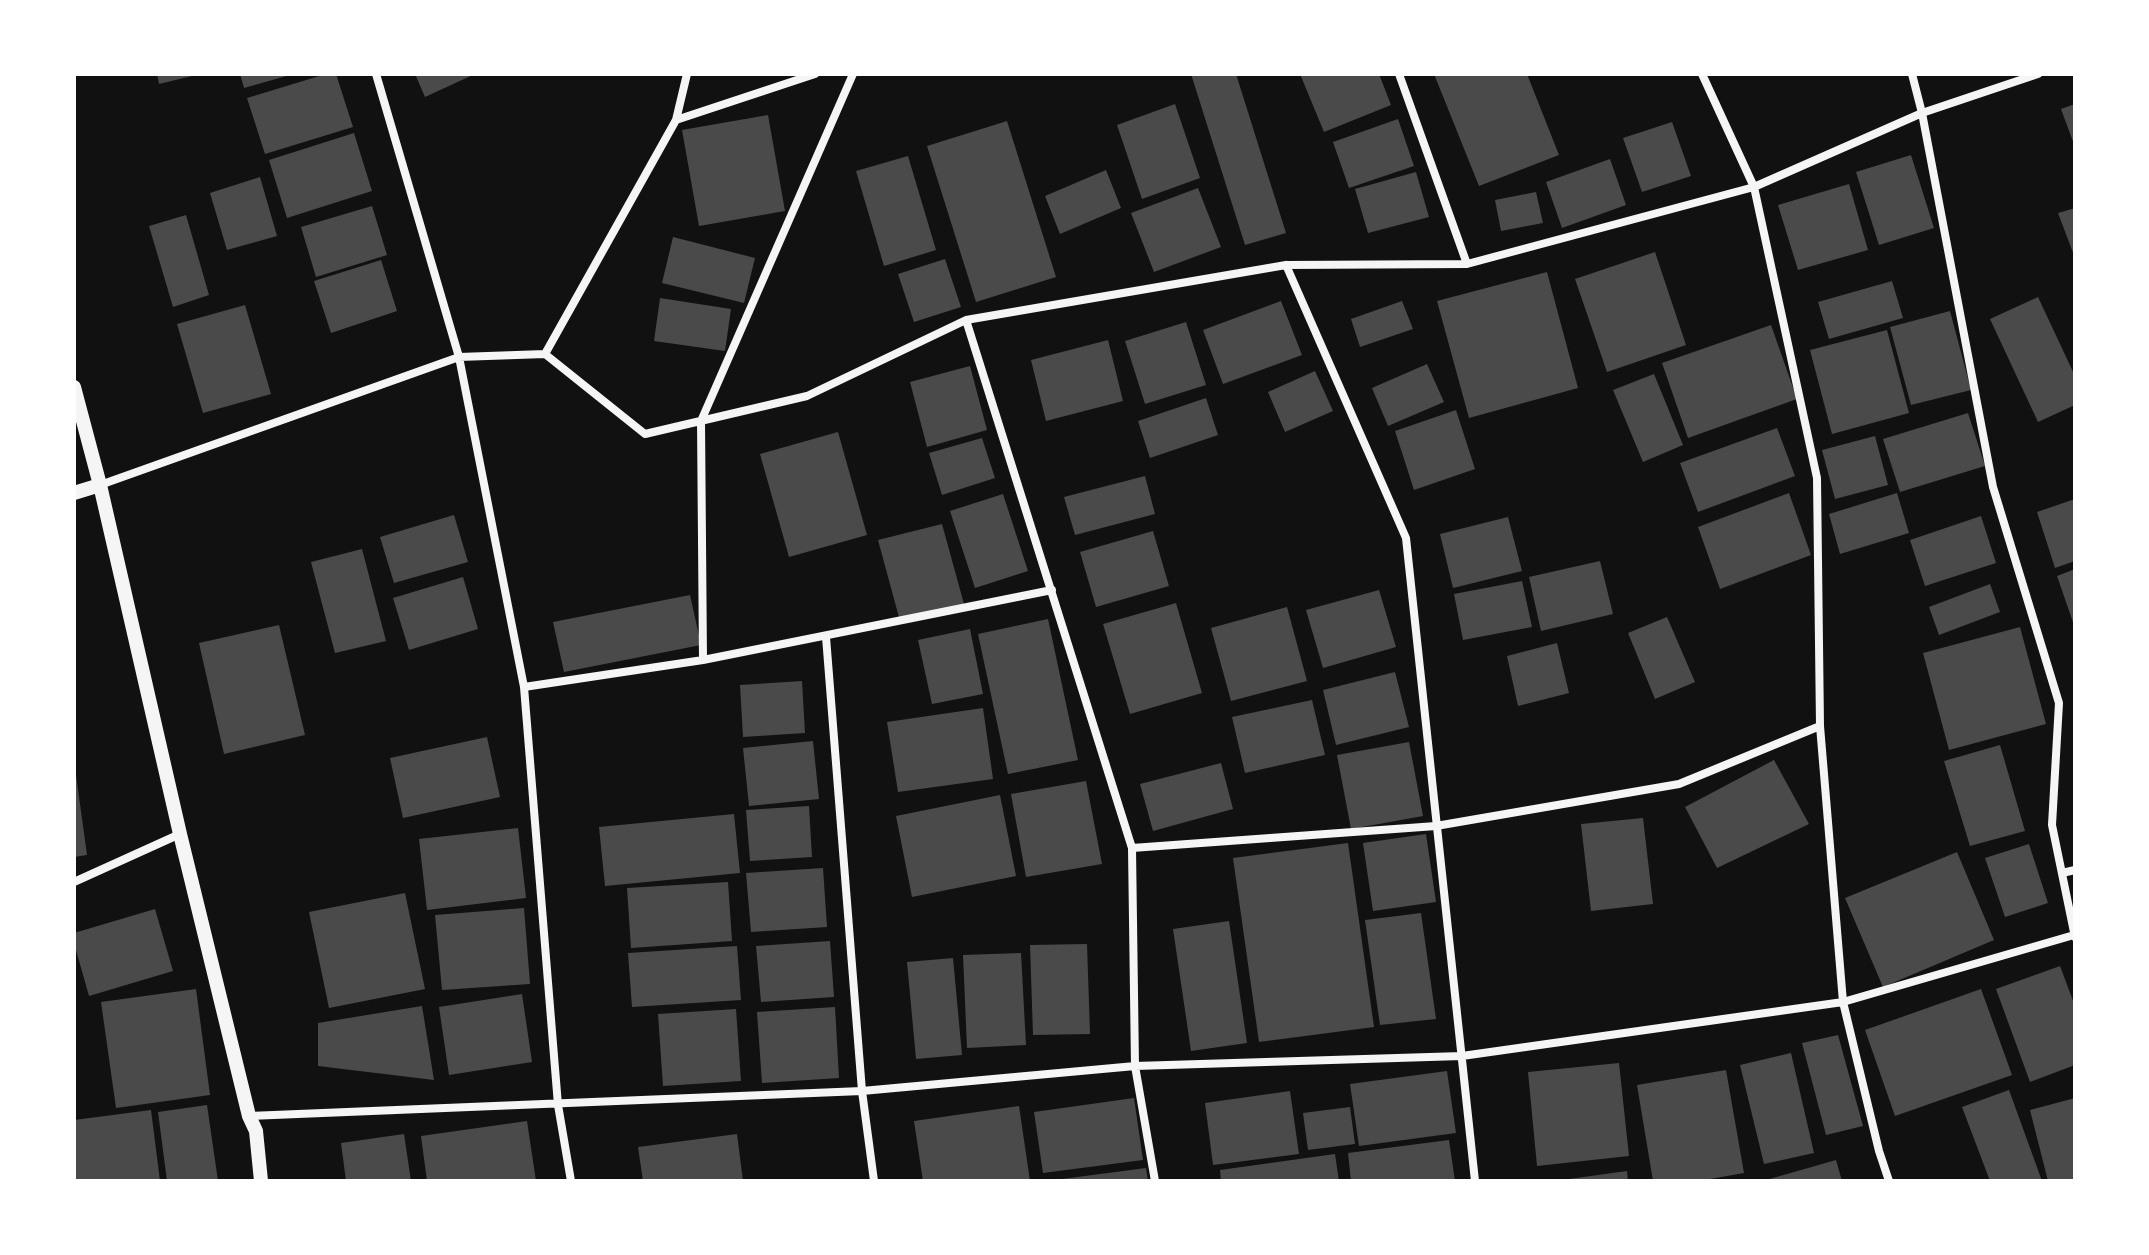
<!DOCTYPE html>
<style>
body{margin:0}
#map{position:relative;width:2149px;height:1255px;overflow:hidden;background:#111;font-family:Quicksand,sans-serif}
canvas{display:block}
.frame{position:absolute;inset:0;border:76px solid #fff;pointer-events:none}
</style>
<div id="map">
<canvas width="2149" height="1255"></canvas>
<div class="frame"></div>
</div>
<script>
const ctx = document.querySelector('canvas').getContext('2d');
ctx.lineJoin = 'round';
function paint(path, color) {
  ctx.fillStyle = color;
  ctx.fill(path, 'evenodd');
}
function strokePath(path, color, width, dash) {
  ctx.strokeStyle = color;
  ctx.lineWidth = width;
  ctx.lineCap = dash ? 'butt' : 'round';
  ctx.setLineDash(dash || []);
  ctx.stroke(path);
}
paint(new Path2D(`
 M157,74H196V75L159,84Z
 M240,74H289L290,75L244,88Z
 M326,74H336L353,127L265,154L247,98Z
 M415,74H475L425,97Z
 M1191,74H1236L1286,233L1245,245Z
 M1300,74H1379L1391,105L1324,132Z
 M1434,74H1527L1559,155L1479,186Z
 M1175,104L1200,178L1142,199L1117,125Z
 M2075,104V147L2061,109Z
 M768,115L785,211L699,226L682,130Z
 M1398,119L1414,166L1349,188L1333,142Z
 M1007,121L1056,277L976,302L927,146Z
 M1672,122L1691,176L1642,192L1623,138Z
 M354,133L372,191L287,218L269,160Z
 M1911,155L1934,228L1879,245L1856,172Z
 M908,156L936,250L884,266L856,171Z
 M1610,159L1626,205L1562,228L1546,182Z
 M1106,170L1121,208L1060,234L1045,196Z
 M1416,172L1429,217L1368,233L1355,189Z
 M260,177L277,236L227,250L210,193Z
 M1849,184L1868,250L1798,270L1778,205Z
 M1198,188L1221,247L1154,272L1131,213Z
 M1536,192L1543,223L1501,231L1495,200Z
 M372,206L387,255L316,277L301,227Z
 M2075,208V258L2058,213Z
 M186,215L209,295L173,307L149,226Z
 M673,237L755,258L744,303L662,283Z
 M1655,252L1686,345L1607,372L1575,279Z
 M945,259L961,307L914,322L898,274Z
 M381,260L397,311L331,333L314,281Z
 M1547,272L1578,388L1469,418L1437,301Z
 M1892,281L1903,318L1829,339L1818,302Z
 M2038,297L2075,376V405L2038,422L1990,319Z
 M660,298L731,309L725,351L654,341Z
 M1281,301L1302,355L1223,384L1203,330Z
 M1402,301L1413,329L1360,347L1351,319Z
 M245,305L271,394L203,413L177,324Z
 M1950,311L1971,390L1911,405L1890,327Z
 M1186,322L1206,385L1145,404L1125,341Z
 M1771,325L1797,399L1688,438L1662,363Z
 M1887,330L1909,413L1832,434L1810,350Z
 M1108,340L1123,401L1046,421L1031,360Z
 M1427,364L1444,402L1388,426L1372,388Z
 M970,366L987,430L927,447L910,382Z
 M1315,371L1333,411L1285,432L1268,392Z
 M1654,374L1683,445L1643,462L1613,390Z
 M1206,398L1218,435L1150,458L1138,421Z
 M1456,410L1475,469L1414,490L1395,431Z
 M1968,413L1985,466L1900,492L1883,439Z
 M1777,428L1795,476L1698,512L1680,463Z
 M838,432L867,535L789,557L760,454Z
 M1875,436L1888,485L1835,499L1822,450Z
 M982,438L995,478L942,495L929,453Z
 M1145,476L1155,514L1075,535L1064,497Z
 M1789,493L1811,555L1720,589L1698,527Z
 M1897,493L1909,533L1840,554L1829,514Z
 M1003,494L1028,571L975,588L950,511Z
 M2075,499V561L2055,568L2037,512Z
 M454,515L468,562L394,583L380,537Z
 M1981,516L1996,563L1925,586L1910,540Z
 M1508,517L1522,571L1453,588L1440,534Z
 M942,524L964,604L900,621L878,540Z
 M1153,531L1169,586L1096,607L1080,552Z
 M362,549L386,641L335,653L311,562Z
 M1600,561L1613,614L1541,631L1529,577Z
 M2075,569V628L2057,576Z
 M463,577L478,629L409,650L393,598Z
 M1522,581L1532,627L1463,640L1454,594Z
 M1990,584L2000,612L1939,635L1929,607Z
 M1379,590L1396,647L1323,668L1306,610Z
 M690,595L701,645L564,672L553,622Z
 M1176,603L1202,693L1130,714L1103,624Z
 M1287,607L1307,681L1231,701L1211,628Z
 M1667,617L1695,682L1655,699L1628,633Z
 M1048,619L1078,760L1008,774L978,634Z
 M279,625L305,735L224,754L199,643Z
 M2020,627L2046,724L1949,750L1923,653Z
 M970,629L983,694L932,704L918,640Z
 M1557,643L1569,693L1518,706L1507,656Z
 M1395,672L1409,727L1336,745L1323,690Z
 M802,681L805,733L743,737L740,685Z
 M1312,700L1325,755L1245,773L1232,717Z
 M983,708L993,779L898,792L887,722Z
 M487,737L500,797L403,818L390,758Z
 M813,741L819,799L749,806L743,748Z
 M1409,742L1423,816L1351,829L1337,755Z
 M2000,745L2025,831L1970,846L1944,761Z
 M1774,760L1809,824L1717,868L1685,807Z
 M1221,763L1233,809L1153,831L1140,784Z
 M76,775L87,855L74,857V776Z
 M1086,781L1102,864L1026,877L1011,794Z
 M1000,795L1016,876L912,897L896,816Z
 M809,806L812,857L750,861L746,810Z
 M734,814L740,873L605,886L599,827Z
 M1643,818L1653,904L1591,911L1581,824Z
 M518,828L526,898L427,910L419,839Z
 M1426,834L1436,902L1373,911L1363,843Z
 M1348,843L1374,1027L1259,1042L1233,858Z
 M2029,844L2048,903L2005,917L1985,858Z
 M1957,852L1994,940L1883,987L1845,898Z
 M823,868L827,927L751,932L746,873Z
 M728,882L732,941L631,948L627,888Z
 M405,893L425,989L329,1008L309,912Z
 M524,908L530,984L442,990L435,915Z
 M155,909L173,971L89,996L74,943V933Z
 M1421,913L1436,1019L1380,1025L1365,920Z
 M1229,921L1247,1043L1191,1051L1173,929Z
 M830,941L834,997L761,1002L756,946Z
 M1087,944L1090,1034L1033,1035L1030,945Z
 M737,946L741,1000L632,1007L628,953Z
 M1021,953L1026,1045L967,1048L963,955Z
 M953,958L962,1055L916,1059L907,962Z
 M2060,966L2075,1006V1065L2030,1082L1996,989Z
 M196,989L210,1095L116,1108L101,1002Z
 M1981,989L2012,1075L1895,1116L1865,1030Z
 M522,994L532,1062L449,1075L439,1007Z
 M422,1006L434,1080L318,1066V1023Z
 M835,1007L839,1078L762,1083L757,1012Z
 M736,1009L741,1081L663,1086L658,1014Z
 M1838,1035L1863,1126L1826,1135L1802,1043Z
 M1791,1053L1814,1153L1764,1164L1740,1065Z
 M1619,1063L1629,1156L1537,1166L1528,1072Z
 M1726,1070L1744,1173L1699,1181H1653L1637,1085Z
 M1447,1071L1456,1133L1359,1146L1350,1084Z
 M2009,1090L2042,1181H1990L1962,1107Z
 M1290,1091L1299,1154L1213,1165L1205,1103Z
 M1134,1098L1143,1160L1043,1173L1034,1112Z
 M2075,1098V1181H2048L2030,1110Z
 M207,1105L218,1181H167L158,1112Z
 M1019,1106L1030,1181H923L914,1121Z
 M1350,1107L1355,1144L1308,1150L1303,1113Z
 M151,1110L160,1181H74V1120Z
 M527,1121L536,1181H427L421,1136Z
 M404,1134L411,1181H346L341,1143Z
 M737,1134L743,1181H643L638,1147Z
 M1449,1140L1455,1181H1351L1348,1153Z
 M1335,1154L1339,1181H1221L1220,1170Z
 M1836,1160L1842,1181H1766V1180Z
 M1146,1168L1148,1181H1062V1179Z
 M1627,1171L1628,1181H1569V1179Z`), '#4a4a4a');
strokePath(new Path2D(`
 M376,74L459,357L524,687L558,1105L571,1181
 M1399,74L1467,264
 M1702,74L1754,187L1817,478L1820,726L1843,1002L1879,1151L1889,1181
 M1912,74L1922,113L1993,487L2059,703L2052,825L2075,937
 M676,120L815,74
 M1286,265L1406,538L1475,1181
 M966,320L1132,848L1135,1066L1155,1181
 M545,354L645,434L807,396L966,320L1286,265L1467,264L1754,187L1922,113L2038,74
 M100,485L459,357L545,354L676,120L687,74
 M826,637L862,1091L874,1181
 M703,660L701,421L853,74
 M524,687L703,660L1052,590
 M1132,848L1436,826L1679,784L1820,726
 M2062,873L2075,870
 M74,882L180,834
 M249,1116L862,1091L1135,1066L1462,1056L1843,1002L2074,935`), '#f5f5f5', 8);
strokePath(new Path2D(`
 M74,387L100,485L180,834L249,1116L256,1131L261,1181
 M74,493L100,485`), '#f5f5f5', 14);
</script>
